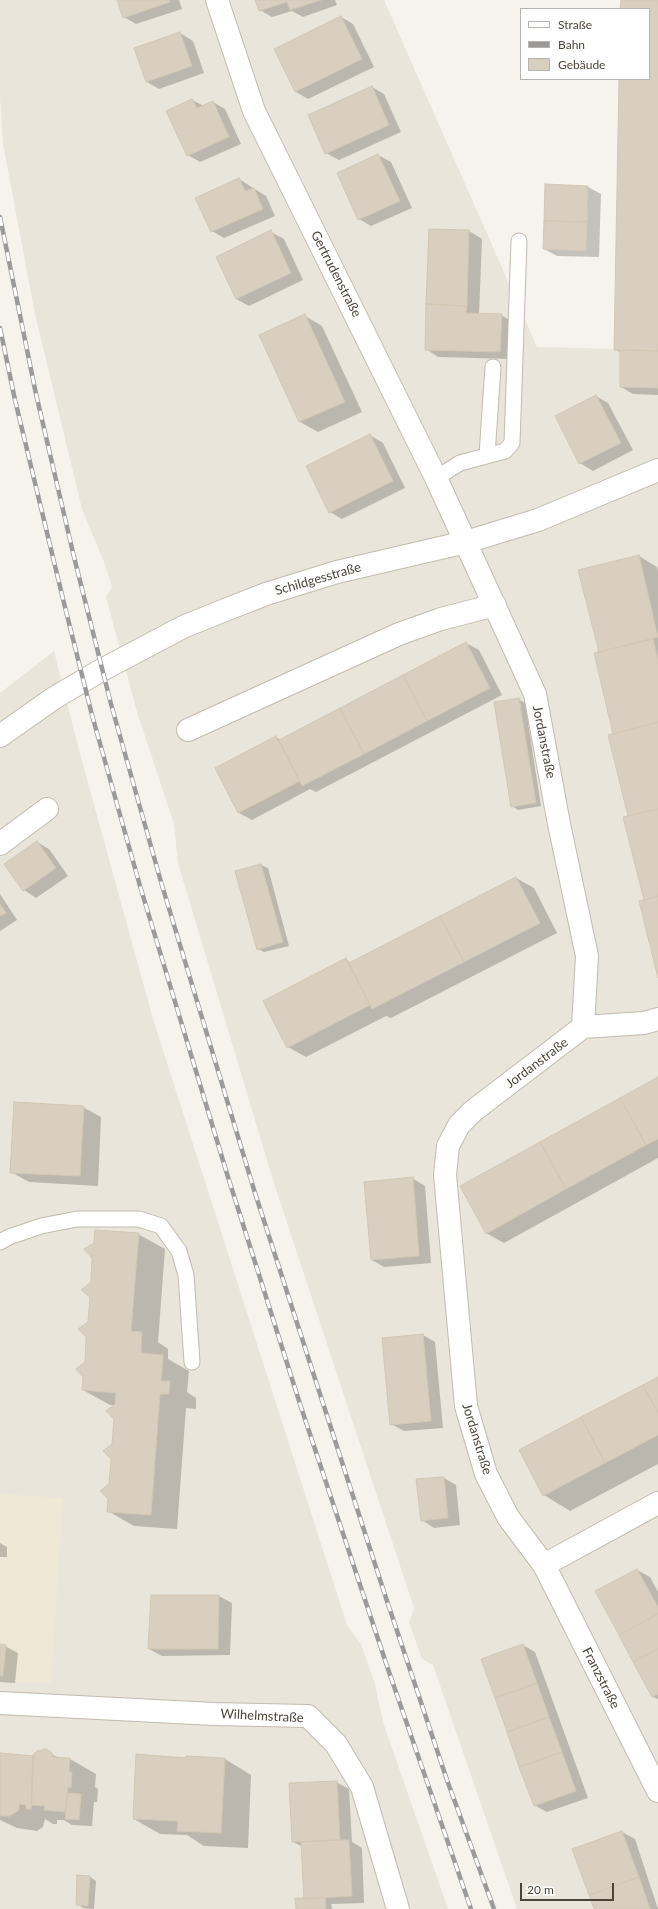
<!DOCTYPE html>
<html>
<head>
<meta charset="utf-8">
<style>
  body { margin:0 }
  #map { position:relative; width:658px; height:1909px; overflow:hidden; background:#f6f3ec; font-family:Lato,sans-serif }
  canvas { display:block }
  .legend { position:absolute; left:520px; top:8px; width:130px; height:72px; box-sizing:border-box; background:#fff; border:1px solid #b7b4b0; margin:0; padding:5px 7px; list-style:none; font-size:12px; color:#4b4439 }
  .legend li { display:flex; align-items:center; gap:8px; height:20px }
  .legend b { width:20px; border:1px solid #b7b4b0 }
  .scale { position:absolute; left:520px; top:1883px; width:94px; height:18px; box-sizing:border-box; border:2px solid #4b4439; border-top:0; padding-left:5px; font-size:12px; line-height:14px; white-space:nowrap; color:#4b4439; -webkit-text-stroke:3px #fff; paint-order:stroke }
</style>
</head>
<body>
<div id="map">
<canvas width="658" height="1909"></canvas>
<ul class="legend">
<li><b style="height:5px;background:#fff"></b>Straße</li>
<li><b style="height:5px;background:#9a9a9a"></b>Bahn</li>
<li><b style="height:11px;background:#d8cfc1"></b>Gebäude</li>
</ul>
<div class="scale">20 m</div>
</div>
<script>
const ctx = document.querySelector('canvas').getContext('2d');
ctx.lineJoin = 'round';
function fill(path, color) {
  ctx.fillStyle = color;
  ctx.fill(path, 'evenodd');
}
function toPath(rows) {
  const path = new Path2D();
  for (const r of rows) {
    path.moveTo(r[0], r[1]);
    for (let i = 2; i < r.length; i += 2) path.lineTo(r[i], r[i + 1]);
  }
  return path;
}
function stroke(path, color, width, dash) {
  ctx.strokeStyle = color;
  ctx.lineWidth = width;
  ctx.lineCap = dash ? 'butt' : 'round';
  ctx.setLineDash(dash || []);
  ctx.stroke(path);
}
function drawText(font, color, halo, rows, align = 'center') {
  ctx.font = font + ' Lato,sans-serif';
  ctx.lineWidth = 4;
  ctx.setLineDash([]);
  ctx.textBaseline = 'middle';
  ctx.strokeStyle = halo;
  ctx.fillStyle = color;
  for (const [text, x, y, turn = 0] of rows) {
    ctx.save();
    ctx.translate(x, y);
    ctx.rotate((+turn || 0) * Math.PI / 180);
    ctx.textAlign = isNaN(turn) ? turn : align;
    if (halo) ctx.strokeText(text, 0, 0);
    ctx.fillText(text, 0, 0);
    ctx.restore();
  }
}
fill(toPath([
  [0,0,384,0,537,347,658,350,658,1909,517,1909,433,1665,422,1659,409,1622,414,1608,272,1177,178,863,174,824,137,712,106,597,112,587,104,562,82,509,35,314,3,144,0,97],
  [54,651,79,750,153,1019,347,1625,361,1644,375,1684,383,1722,448,1909,0,1909,0,693]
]), '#eae5da');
fill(toPath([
  [0,1494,63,1498,51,1683,0,1681]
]), '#efe8d6');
fill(toPath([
  [118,0,179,0,182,9,136,24,124,17],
  [256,0,335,0,337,5,303,17,292,11,272,17,260,10],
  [622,0,658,0,658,395,633,394,621,387,621,353,615,349,620,79,649,79,649,9,621,9],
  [341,17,353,24,374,67,308,99,296,92,275,49],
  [180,33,193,41,204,73,159,89,147,82,136,49],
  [372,87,384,94,401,132,339,160,326,153],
  [192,100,204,106,213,102,225,109,241,144,200,162,188,155],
  [378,155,391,162,412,208,371,226,359,219],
  [239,179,266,196,275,216,224,238,212,231],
  [546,185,588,187,601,194,599,257,557,256,544,249],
  [430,230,469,231,482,239,479,315,501,315,514,323,512,359,438,357,426,349],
  [271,232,284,239,303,280,249,306,236,299],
  [305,316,322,326,362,412,318,432,300,422,261,336],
  [596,396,608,403,633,450,593,471,580,463],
  [370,435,383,443,405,488,342,519,330,512],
  [639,556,657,567,658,572,658,974,600,652],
  [466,643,479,650,502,695,316,792,310,789,252,820,239,813,216,769,276,737,281,740],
  [518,699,525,703,541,806,518,810,512,806],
  [37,842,49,849,68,876,36,898,24,890],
  [261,865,268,868,289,946,264,952,258,949,237,872],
  [516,878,534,888,557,933,391,1018,386,1016,306,1057,288,1047,346,960,352,963],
  [0,894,17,920,0,931],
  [658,1078,658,1158,504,1243,486,1233],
  [83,1107,101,1117,98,1186,29,1182,11,1172],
  [412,1178,425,1186,431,1263,384,1267,372,1260],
  [138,1234,165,1249,158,1342,168,1349,168,1359,189,1371,187,1392,196,1398,196,1409,186,1408,177,1529,134,1526,108,1511,115,1405,110,1405,83,1390,92,1283],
  [423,1335,435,1342,443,1428,404,1431,391,1424],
  [658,1378,658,1464,570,1511,544,1495],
  [444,1478,456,1485,460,1525,434,1528,422,1520],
  [0,1543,7,1547,7,1557,0,1557],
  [637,1570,650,1577,658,1592,658,1699,653,1697,597,1591],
  [152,1596,219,1596,232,1603,230,1655,162,1656,149,1649],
  [0,1645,5,1646,18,1653,15,1683,0,1682],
  [523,1645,535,1652,588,1798,547,1812,534,1805],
  [46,1751,59,1758,70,1759,96,1774,95,1787,98,1789,97,1802,94,1802,92,1826,72,1825,64,1820,57,1820,57,1824,53,1824,45,1819,43,1827,37,1831,17,1828,0,1820,0,1754,34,1756],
  [187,1759,225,1759,251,1775,248,1848,204,1846,187,1835,160,1834,134,1819],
  [336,1782,349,1789,352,1842,362,1848,364,1903,331,1904,332,1909,297,1909,305,1899,303,1847,293,1842],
  [622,1832,635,1839,658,1909,595,1909],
  [90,1877,96,1881,94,1909,83,1908,77,1904]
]), '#0003');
const building = toPath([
  [117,0,169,0,170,2,123,18,117,0],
  [255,0,321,0,290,10,287,2,259,11,255,0],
  [621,0,658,0,658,351,614,350,619,79,649,79,649,9,620,9,621,0],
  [341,16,362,59,295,92,274,49,341,16],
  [180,32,192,66,146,82,134,48,180,32],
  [372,86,389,125,325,154,308,115,372,86],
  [192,99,197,108,213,101,229,137,187,156,166,111,192,99],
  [378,154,400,201,358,220,337,173,378,154],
  [239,178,245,191,254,188,263,209,211,232,195,198,239,178],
  [545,184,588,186,587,222,544,221,545,184],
  [544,221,587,222,586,251,543,249,544,221],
  [429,229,469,230,467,306,426,304,429,229],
  [271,230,291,273,236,299,216,257,271,230],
  [426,304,467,306,466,313,502,314,500,352,425,350,426,304],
  [305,314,345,402,299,422,259,335,305,314],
  [620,350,658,351,658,388,620,387,620,350],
  [596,395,621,443,579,464,555,416,596,395],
  [370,434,393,481,329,513,306,466,370,434],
  [639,555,658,637,599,652,578,570,639,555],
  [653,639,658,659,658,722,613,734,594,653,653,639],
  [466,642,490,688,427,721,403,675,466,642],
  [403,675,427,721,364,754,340,708,403,675],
  [519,698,536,803,511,807,494,702,519,698],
  [340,708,364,754,302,786,279,740,340,708],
  [658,722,658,809,628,816,608,735,658,722],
  [276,736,300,781,238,813,215,768,276,736],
  [658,809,658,896,644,900,623,817,658,809],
  [37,841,56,868,23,891,4,864,37,841],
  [261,864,283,942,257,950,235,871,261,864],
  [516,877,540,923,464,962,440,916,516,877],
  [658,896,658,978,639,901,658,896],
  [0,904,6,913,0,916,0,904],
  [440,916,464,962,372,1009,349,963,440,916],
  [346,958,370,1005,287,1048,263,1001,346,958],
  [658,1077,658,1139,646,1145,620,1098,658,1077],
  [620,1098,646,1145,566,1189,540,1142,620,1098],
  [14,1102,84,1106,80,1176,10,1173,14,1102],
  [540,1142,566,1189,486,1234,460,1186,540,1142],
  [413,1177,419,1256,371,1260,364,1182,413,1177],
  [95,1230,139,1233,131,1331,142,1332,141,1353,163,1355,161,1381,170,1381,169,1394,160,1394,151,1515,107,1512,108,1499,100,1491,109,1484,111,1459,103,1451,112,1444,114,1419,106,1411,115,1404,116,1393,82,1390,83,1377,76,1369,85,1362,86,1337,78,1329,88,1322,90,1297,81,1290,91,1282,92,1258,84,1249,94,1243,95,1230],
  [423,1334,431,1421,390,1425,382,1338,423,1334],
  [658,1377,658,1413,643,1385,658,1377],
  [643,1385,658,1413,658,1435,605,1463,581,1417,643,1385],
  [581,1417,605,1463,543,1496,519,1450,581,1417],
  [444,1477,448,1518,421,1521,416,1479,444,1477],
  [637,1569,658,1607,658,1614,619,1635,595,1591,637,1569],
  [151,1595,219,1595,218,1649,148,1649,151,1595],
  [658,1614,658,1649,633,1662,619,1635,658,1614],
  [0,1644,6,1645,3,1676,0,1676,0,1644],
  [523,1644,537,1683,495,1698,481,1659,523,1644],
  [658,1649,658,1694,652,1697,633,1662,658,1649],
  [537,1683,549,1717,507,1732,495,1698,537,1683],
  [549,1717,562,1752,519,1767,507,1732,549,1717],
  [46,1749,52,1753,53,1757,70,1758,69,1772,72,1772,71,1788,68,1787,66,1812,44,1810,45,1806,31,1805,33,1755,37,1751,46,1749],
  [562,1752,576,1791,534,1806,519,1767,562,1752],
  [0,1753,34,1756,31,1809,26,1809,26,1805,19,1804,19,1810,10,1816,0,1816,0,1753],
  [136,1754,186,1758,186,1756,225,1758,221,1833,177,1831,178,1821,133,1819,136,1754],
  [337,1781,340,1840,292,1842,289,1783,337,1781],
  [67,1793,81,1794,79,1820,65,1819,67,1793],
  [622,1831,639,1877,589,1895,572,1849,622,1831],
  [340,1840,349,1840,352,1896,304,1899,301,1842,340,1840],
  [77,1875,90,1876,88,1906,76,1905,77,1875],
  [639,1877,650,1909,594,1909,589,1895,639,1877],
  [295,1898,325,1898,326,1909,296,1909,295,1898]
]);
fill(building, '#d8cfc1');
stroke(building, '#d3c7b4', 1);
const service = toPath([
  [487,455,493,367],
  [436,478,460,463,505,451,512,443,519,241],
  [0,1242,9,1237,41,1226,77,1219,139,1219,161,1226,179,1251,186,1275,192,1362]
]);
const minor = toPath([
  [217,0,254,111,436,478,535,694,559,824,587,956,583,1027,473,1111,459,1125,448,1146,445,1175,466,1406,486,1474,508,1517,544,1565,658,1791],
  [188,730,399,634,441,619,495,605],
  [0,736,54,698,98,672,183,627,225,610,266,594,337,572,466,542,538,520,658,470],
  [0,844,47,809],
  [583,1027,644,1023,658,1019],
  [544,1565,658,1503],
  [0,1703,214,1714,308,1716,336,1744,362,1787,398,1909]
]);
stroke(service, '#c2bbae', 17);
stroke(minor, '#c2bbae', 24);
stroke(service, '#fff', 15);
stroke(minor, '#fff', 22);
const rail = toPath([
  [0,217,36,394,74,557,111,704,161,882,255,1193,385,1595,447,1780,494,1909],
  [0,328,15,400,63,599,92,715,140,886,228,1177,300,1404,388,1669,471,1909]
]);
stroke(rail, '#9a9a9a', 4.5);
stroke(rail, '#fff', 3, [9]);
drawText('13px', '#4b4439', '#fff', [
  ["Gertrudenstraße",336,274,63],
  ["Schildgesstraße",318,579,-16],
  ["Jordanstraße",544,742,79],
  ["Jordanstraße",537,1063,-37],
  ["Jordanstraße",477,1439,73],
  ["Franzstraße",601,1678,63],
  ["Wilhelmstraße",262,1716,3]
]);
</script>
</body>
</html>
